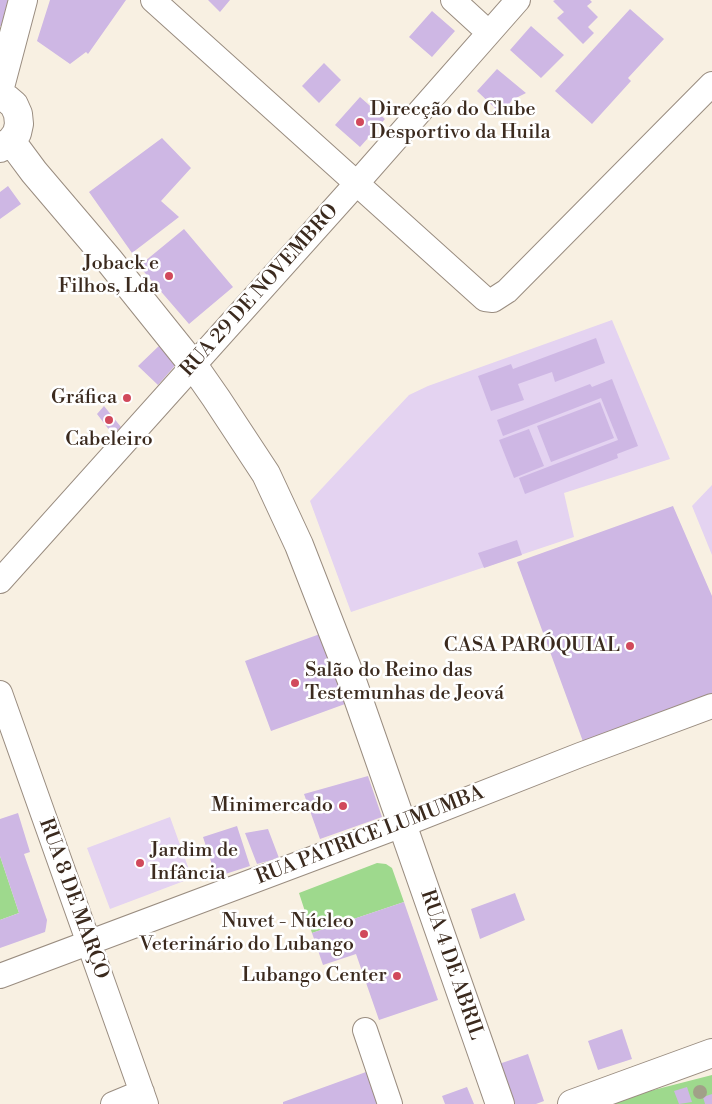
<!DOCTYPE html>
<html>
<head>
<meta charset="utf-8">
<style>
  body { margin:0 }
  canvas { display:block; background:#f8f0e2 }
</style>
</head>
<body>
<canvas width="712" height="1104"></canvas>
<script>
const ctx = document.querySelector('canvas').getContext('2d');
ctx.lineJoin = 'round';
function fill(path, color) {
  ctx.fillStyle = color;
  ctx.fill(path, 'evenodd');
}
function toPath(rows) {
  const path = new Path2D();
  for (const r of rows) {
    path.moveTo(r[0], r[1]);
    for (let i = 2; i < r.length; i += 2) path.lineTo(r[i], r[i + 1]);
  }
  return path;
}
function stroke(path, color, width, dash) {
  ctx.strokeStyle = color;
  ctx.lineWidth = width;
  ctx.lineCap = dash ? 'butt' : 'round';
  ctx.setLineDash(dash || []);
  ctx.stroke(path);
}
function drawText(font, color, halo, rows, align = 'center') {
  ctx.font = font + ' "Libre Bodoni",serif';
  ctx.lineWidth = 5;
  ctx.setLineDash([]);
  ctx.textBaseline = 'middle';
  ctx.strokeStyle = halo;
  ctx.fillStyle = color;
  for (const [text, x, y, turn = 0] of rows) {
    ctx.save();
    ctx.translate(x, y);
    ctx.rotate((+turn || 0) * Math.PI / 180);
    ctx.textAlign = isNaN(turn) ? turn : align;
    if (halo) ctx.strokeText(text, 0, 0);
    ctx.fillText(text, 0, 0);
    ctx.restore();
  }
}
fill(toPath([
  [612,320,670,459,564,493,574,537,351,612,310,501,409,395,428,386],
  [712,485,712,555,692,506],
  [170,817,192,878,110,909,87,848]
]), '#e4d3f1');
fill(toPath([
  [0,856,19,913,0,920],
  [377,863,386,864,392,868,404,902,312,933,299,893],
  [712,1075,712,1104,599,1104]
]), '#9ed98d');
fill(toPath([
  [0,0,8,0,1,26,0,26],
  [50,0,126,0,88,54,86,52,70,64,37,41],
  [208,0,230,0,220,12],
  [555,0,590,0,592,2,587,6,598,17,588,27,594,33,583,44,557,18,564,12,553,1],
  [630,9,664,39,628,78,631,81,592,124,555,91],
  [432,11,455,31,432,57,409,37],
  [531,26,564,55,541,78,510,50],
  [324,63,341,80,319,103,302,86],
  [497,69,526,93,512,100,504,112,497,110,477,91],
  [360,97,385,119,360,147,335,125],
  [162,138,191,168,161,201,179,217,132,253,89,192],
  [8,186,21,204,0,219,0,192],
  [184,229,233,287,189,324,139,266],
  [596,338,605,363,555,382,552,372,518,384,524,400,491,411,478,376,511,364,513,369],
  [162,343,179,361,158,385,138,366],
  [612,379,638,446,617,454,618,458,525,494,519,478,618,440,601,398,503,436,497,420,590,384,592,387],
  [600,402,614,438,551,462,537,426],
  [104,406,121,427,113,435,97,414],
  [529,429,544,466,514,478,499,440],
  [673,506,712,596,712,697,585,747,517,562],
  [517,540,522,555,484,568,478,553],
  [320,634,345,704,271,731,245,661],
  [368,776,382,817,320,839,304,794],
  [18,813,30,852,24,854,47,920,46,927,45,932,0,948,0,920,19,913,0,856,0,819],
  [237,826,250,866,216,877,203,837],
  [268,829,279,858,257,864,245,833],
  [515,893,525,920,480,939,471,909],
  [404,902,438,1000,379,1020,356,954,323,965,312,933],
  [622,1029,632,1059,598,1070,588,1041],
  [528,1054,544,1101,536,1104,513,1104,499,1064],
  [366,1072,378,1104,283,1104,283,1102],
  [467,1087,474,1104,445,1104,442,1096],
  [687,1087,692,1102,679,1104,674,1091],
  [712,1094,712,1104,705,1104,703,1097]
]), '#ceb7e4');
const minor = toPath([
  [153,0,485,299,493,300,507,291,712,84],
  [453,0,488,32],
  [0,581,357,183,518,0],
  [0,693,146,1104],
  [0,976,402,825,580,755,712,706],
  [365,1030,390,1104],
  [113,1104,142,1092]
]);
const major = toPath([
  [0,87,23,0],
  [0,95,7,99,14,105,18,114,19,124,17,133,11,141,0,148],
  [11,141,34,172,108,259,193,365,216,398,266,474,299,545,352,681,500,1104],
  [572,1104,712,1053]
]);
stroke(minor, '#9a8d80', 26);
stroke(major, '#9a8d80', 30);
stroke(minor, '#fff', 24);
stroke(major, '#fff', 28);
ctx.fillStyle = '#a1a088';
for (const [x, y] of [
  [700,1092]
]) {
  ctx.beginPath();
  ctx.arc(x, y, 7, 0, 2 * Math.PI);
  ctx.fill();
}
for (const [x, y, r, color] of [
  [360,122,5,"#d1495b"],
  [169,276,5,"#d1495b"],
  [127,398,5,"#d1495b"],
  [109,420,5,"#d1495b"],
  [630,646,5,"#d1495b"],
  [295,683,5,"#d1495b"],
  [343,806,5,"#d1495b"],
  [140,863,5,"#d1495b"],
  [364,934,5,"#d1495b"],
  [397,976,5,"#d1495b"]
]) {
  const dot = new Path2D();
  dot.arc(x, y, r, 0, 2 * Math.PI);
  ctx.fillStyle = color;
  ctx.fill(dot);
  stroke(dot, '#fff', 2);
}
drawText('20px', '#3b2a1e', '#fff', [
  ["Direcção do Clube",370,110,"left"],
  ["Desportivo da Huila",370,133,"left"],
  ["Joback e",159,264],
  ["Filhos, Lda",159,287],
  ["Gráfica",117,398],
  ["Cabeleiro",109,440,"center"],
  ["CASA PARÓQUIAL",620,646],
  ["Salão do Reino das",305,671,"left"],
  ["Testemunhas de Jeová",305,694,"left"],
  ["Minimercado",333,806],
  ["Jardim de",150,851,"left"],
  ["Infância",150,874,"left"],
  ["Nuvet - Núcleo",354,922],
  ["Veterinário do Lubango",354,945],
  ["Lubango Center",387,976]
], 'right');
drawText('20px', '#3b2a1e', '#fff', [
  ["RUA 29 DE NOVEMBRO",260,291,-48],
  ["RUA PATRICE LUMUMBA",370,836,-21],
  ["RUA 8 DE MARÇO",73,899,70],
  ["RUA 4 DE ABRIL",451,965,71]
]);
</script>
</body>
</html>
